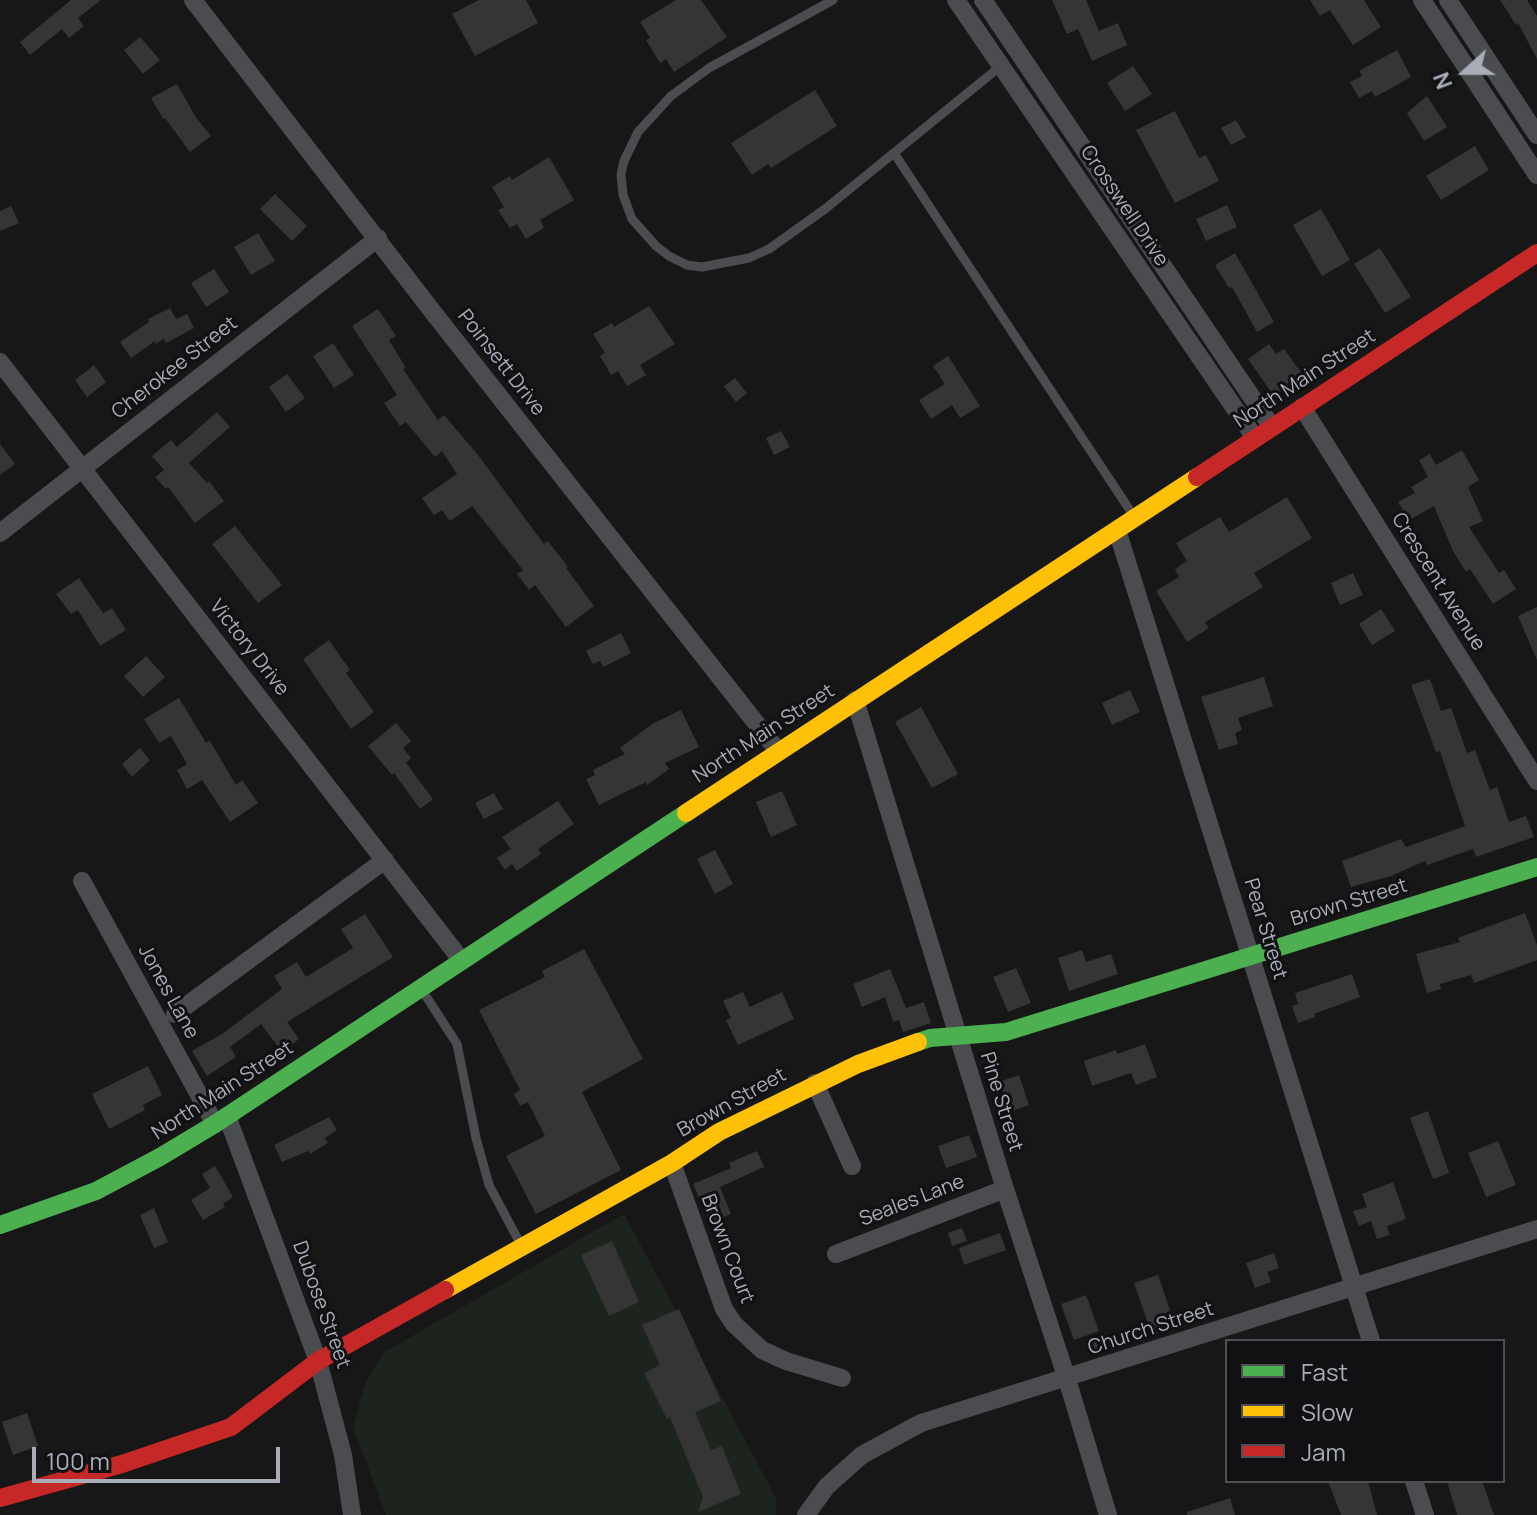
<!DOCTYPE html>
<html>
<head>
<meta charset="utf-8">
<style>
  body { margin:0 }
  #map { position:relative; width:1537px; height:1515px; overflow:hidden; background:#171717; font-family:Manrope,sans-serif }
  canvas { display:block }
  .legend { position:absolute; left:1225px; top:1339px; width:280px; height:144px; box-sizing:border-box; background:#111113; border:2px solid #4d4f55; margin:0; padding:10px 14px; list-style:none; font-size:24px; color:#a8adb8 }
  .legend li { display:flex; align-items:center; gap:16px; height:40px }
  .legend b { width:40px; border:2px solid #4d4f55 }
  .north { position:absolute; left:1425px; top:32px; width:80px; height:80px; -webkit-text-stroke:6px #111113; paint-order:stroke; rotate:249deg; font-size:22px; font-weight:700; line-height:32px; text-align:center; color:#a8adb8 }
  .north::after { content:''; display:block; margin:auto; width:28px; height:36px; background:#a8adb8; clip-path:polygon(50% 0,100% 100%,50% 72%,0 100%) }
  .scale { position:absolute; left:32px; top:1447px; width:248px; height:36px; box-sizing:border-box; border:4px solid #a8adb8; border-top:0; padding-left:10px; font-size:24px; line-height:28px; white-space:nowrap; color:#a8adb8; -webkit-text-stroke:6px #111113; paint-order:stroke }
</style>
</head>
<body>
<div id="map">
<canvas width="1537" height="1515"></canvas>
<ul class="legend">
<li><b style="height:10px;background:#4caf50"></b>Fast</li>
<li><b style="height:10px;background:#ffc107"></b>Slow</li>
<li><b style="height:10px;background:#c62828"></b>Jam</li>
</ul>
<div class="north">N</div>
<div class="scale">100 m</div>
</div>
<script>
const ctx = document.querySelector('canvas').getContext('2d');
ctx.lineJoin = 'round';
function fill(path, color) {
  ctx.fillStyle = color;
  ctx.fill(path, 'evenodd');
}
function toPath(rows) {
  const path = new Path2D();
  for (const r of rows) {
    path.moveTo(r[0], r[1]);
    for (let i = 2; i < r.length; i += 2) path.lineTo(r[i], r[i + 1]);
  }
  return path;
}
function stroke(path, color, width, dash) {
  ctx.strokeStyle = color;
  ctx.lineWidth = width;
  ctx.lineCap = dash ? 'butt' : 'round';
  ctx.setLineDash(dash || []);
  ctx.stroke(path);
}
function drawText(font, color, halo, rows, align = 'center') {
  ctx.font = font + ' Manrope,sans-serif';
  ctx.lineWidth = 6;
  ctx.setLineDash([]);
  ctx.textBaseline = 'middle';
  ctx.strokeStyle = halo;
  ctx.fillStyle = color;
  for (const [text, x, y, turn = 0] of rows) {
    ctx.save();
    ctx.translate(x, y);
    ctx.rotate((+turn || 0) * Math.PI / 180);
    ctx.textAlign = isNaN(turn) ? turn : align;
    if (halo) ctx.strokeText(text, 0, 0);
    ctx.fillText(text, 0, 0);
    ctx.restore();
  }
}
fill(toPath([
  [624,1214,776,1498,776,1515,386,1515,353,1427,366,1382,383,1353]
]), '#1d241e');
fill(toPath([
  [71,0,101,0,78,18,84,26,69,38,62,29,30,55,20,42],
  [479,0,526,0,538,23,475,56,452,14],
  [676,0,701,0,727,37,674,72,666,59,660,63,646,40,650,38,640,22],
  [1052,0,1086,0,1099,31,1118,23,1127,45,1092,61,1078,29,1067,34],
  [1310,0,1364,0,1381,27,1353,45,1330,10,1320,16],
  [1500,0,1527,0,1537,16,1537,59,1518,23,1516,25],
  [140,37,160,60,143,74,124,50],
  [1397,50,1411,77,1375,97,1372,91,1359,98,1350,82,1362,76,1359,71],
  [1133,66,1152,94,1125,111,1107,83],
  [177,84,197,119,211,136,190,152,165,118,163,119,151,98],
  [815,90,837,126,771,168,768,164,752,175,731,143],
  [1427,96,1447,127,1424,141,1407,113],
  [1175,111,1199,158,1206,155,1219,181,1175,203,1136,130],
  [1236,120,1246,137,1231,145,1221,128],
  [1475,146,1489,170,1441,200,1426,176],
  [549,157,574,200,540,220,544,228,526,239,517,224,510,228,498,210,504,207,492,187,510,176,512,180],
  [275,194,307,226,292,241,260,209],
  [1227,205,1237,227,1206,241,1196,219],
  [11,206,19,223,0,231,0,211],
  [1321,209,1350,260,1322,276,1293,225],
  [258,233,275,261,251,275,234,247],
  [1380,248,1411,297,1385,313,1354,264],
  [1235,253,1274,322,1257,332,1232,287,1229,288,1215,265],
  [214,269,229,292,206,307,191,283],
  [649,306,675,344,640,365,646,375,627,386,618,371,611,375,600,356,605,353,593,334,612,323,614,327],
  [170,308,176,319,187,314,194,328,166,343,164,339,155,344,155,341,131,358,120,342,149,322,148,319],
  [378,309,396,336,389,340,406,368,403,369,438,420,444,415,478,455,544,544,548,541,568,567,566,568,594,606,566,627,535,585,529,590,517,574,523,570,472,506,450,521,442,510,434,515,422,498,457,474,442,451,435,457,406,422,400,426,384,403,397,395,352,326],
  [333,343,354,375,334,388,313,356],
  [1269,344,1276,354,1284,349,1303,375,1274,396,1248,359],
  [948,356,980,406,960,418,952,405,931,419,919,400,945,384,933,366],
  [94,365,106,382,87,397,75,380],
  [287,374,305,398,286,412,269,387],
  [735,378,747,393,736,402,724,386],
  [217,412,230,427,189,463,207,483,209,481,224,501,195,523,168,487,166,489,155,477,164,470,152,456,171,440,177,447],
  [781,431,790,447,774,455,766,438],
  [0,444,15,464,0,475],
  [1462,450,1479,480,1468,487,1483,521,1469,527,1499,573,1504,570,1516,589,1493,604,1470,569,1466,572,1453,551,1434,506,1409,520,1398,502,1415,493,1411,487,1428,477,1419,460,1430,454,1436,465],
  [1287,497,1312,538,1254,573,1263,587,1205,622,1209,628,1187,642,1156,591,1179,577,1175,569,1187,561,1176,543,1220,517,1229,532],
  [235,526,282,585,258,603,212,544],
  [1353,573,1363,595,1340,605,1331,583],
  [79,578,103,613,112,608,126,630,100,646,78,610,71,614,56,594],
  [1537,607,1537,660,1518,616],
  [1381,609,1395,631,1372,645,1359,624],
  [621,633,631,653,603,667,600,661,593,664,586,651],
  [329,640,350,670,346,673,374,712,351,729,303,659],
  [146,656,165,677,143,697,124,676],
  [1264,677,1273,706,1238,718,1242,730,1235,733,1238,744,1219,750,1201,697],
  [1430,679,1441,711,1451,708,1467,753,1475,750,1490,790,1497,787,1509,822,1526,816,1534,837,1476,857,1473,849,1427,865,1425,861,1391,876,1351,887,1342,861,1401,839,1406,847,1465,826,1440,751,1436,752,1411,685],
  [1130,690,1140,712,1112,725,1102,703],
  [179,698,206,743,210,741,236,785,242,780,258,803,230,822,202,780,187,789,177,770,187,764,171,736,159,743,144,719],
  [921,707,958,774,932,788,895,722],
  [681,710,699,747,665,763,669,769,647,785,646,782,599,805,586,779,595,775,593,770,625,754,620,748,652,724],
  [396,723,411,741,403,748,411,758,406,763,433,799,420,809,394,773,392,775,368,746],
  [140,748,150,760,132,777,122,764],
  [782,791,797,825,771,837,756,802],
  [494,793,503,809,484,819,475,803],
  [558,801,574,824,538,849,541,854,517,871,512,864,505,870,497,858,511,849,502,837],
  [715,850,733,884,715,894,697,859],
  [1525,913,1537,945,1537,960,1474,983,1471,975,1440,984,1441,989,1427,993,1416,954,1460,942,1458,938],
  [365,914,393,957,287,1022,299,1039,282,1052,261,1024,230,1047,236,1057,207,1076,192,1051,222,1034,282,989,274,976,297,962,306,977,353,948,341,929],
  [584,949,643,1059,582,1092,621,1170,536,1214,506,1156,545,1136,528,1102,520,1106,514,1094,520,1090,479,1010,545,977,542,971],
  [1082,950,1086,962,1111,954,1118,974,1069,991,1058,958],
  [1016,968,1031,1003,1008,1012,993,977],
  [890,969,906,1008,924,1002,931,1023,903,1032,899,1020,893,1022,885,997,862,1007,853,984],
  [1352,974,1360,997,1314,1014,1315,1017,1298,1023,1292,1006,1298,1004,1295,993],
  [743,992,750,1007,782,992,794,1019,738,1045,726,1020,731,1018,723,1001],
  [1145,1044,1157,1077,1136,1085,1131,1073,1092,1086,1084,1061,1116,1050,1117,1054],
  [148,1066,162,1095,143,1105,145,1110,109,1129,92,1094],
  [1019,1075,1029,1105,1010,1112,999,1082],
  [1428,1111,1449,1173,1433,1179,1410,1118],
  [329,1117,337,1130,325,1138,328,1143,310,1154,308,1151,282,1162,274,1145],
  [969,1135,977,1157,946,1168,938,1146],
  [1498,1141,1516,1185,1486,1197,1468,1153],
  [757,1151,764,1167,720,1187,731,1214,710,1223,693,1184,731,1168,729,1163],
  [215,1166,233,1197,223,1204,225,1207,203,1220,191,1200,210,1188,202,1174],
  [1393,1182,1406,1219,1387,1226,1390,1235,1377,1239,1371,1221,1359,1226,1353,1211,1367,1207,1362,1194],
  [154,1208,168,1242,154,1248,140,1215],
  [962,1228,967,1241,952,1246,948,1233],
  [1000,1233,1006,1250,964,1265,959,1248],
  [612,1241,639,1302,609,1316,581,1255],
  [1274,1253,1279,1268,1267,1272,1271,1282,1255,1288,1246,1263],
  [1158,1275,1171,1313,1159,1317,1164,1331,1152,1335,1134,1283],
  [1086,1295,1099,1331,1074,1340,1061,1304],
  [679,1309,721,1401,695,1412,711,1450,722,1446,741,1494,698,1512,703,1497,670,1417,667,1419,644,1373,660,1365,642,1325],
  [1106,1333,1111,1346,1096,1352,1091,1339],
  [27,1413,38,1446,13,1455,2,1422],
  [1328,1481,1368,1481,1377,1515,1341,1515],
  [1447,1481,1482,1481,1494,1515,1457,1515],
  [1230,1498,1235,1515,1187,1515,1187,1512]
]), '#353536');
stroke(toPath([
  [833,0,709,68,671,96,638,132,624,161,621,174,623,195,632,219,656,246,669,256,687,265,702,267,749,258,769,249,825,209,1002,65],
  [894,153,1135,518],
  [422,990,457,1044,476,1138,489,1185,521,1245]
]), '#4b4c50', 9);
stroke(toPath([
  [193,0,429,307,778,751],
  [956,0,1255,438],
  [983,0,1272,427],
  [1422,0,1537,175],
  [1448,0,1537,135],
  [0,362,462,961],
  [1302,407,1537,781],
  [1117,530,1371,1341],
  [0,533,378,238],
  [855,700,1005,1189,1067,1379,1108,1515],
  [82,881,215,1124],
  [175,1014,385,860],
  [815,1083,852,1166],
  [227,1116,318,1361,343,1455,352,1515],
  [672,1163,724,1309,734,1324,762,1350,786,1361,842,1378],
  [836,1254,1005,1189],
  [1414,1481,1425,1515],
  [806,1515,827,1486,862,1455,921,1423,1537,1229]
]), '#4b4c50', 18);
stroke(toPath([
  [918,1042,930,1038,1006,1032,1537,867],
  [0,1225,96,1191,160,1157,215,1124,686,813]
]), '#4caf50', 18);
stroke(toPath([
  [686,813,1197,477],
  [445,1290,672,1163,719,1132,858,1064,918,1042]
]), '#ffc107', 18);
stroke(toPath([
  [1197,477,1537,253],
  [0,1498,122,1464,231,1427,318,1361,445,1290]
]), '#c62828', 18);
drawText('20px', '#a8adb8', '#111113', [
  ["Crosswell Drive",1124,206,56],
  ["Poinsett Drive",501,363,52],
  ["Cherokee Street",175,368,-38],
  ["North Main Street",1305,379,-33],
  ["Crescent Avenue",1438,582,58],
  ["Victory Drive",249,648,52],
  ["North Main Street",764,734,-33],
  ["Brown Street",1349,903,-17],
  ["Pear Street",1265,929,73],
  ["Jones Lane",168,992,61],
  ["North Main Street",223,1091,-33],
  ["Pine Street",1001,1102,73],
  ["Brown Street",732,1103,-29],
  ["Seales Lane",912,1201,-21],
  ["Brown Court",727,1249,69],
  ["Dubose Street",321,1305,70],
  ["Church Street",1151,1329,-18]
]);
</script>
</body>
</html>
